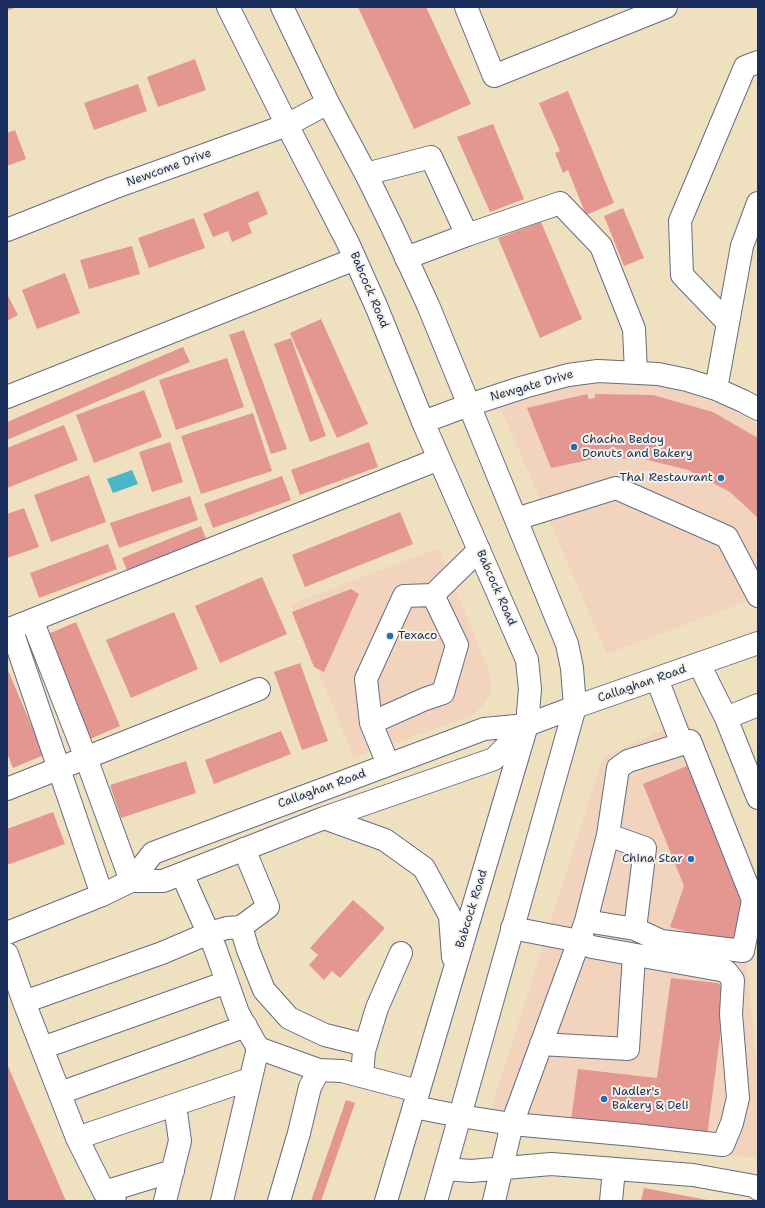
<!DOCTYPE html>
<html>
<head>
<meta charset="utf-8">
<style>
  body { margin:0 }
  #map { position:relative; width:765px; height:1208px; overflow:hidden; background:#efe0c0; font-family:"Shantell Sans",sans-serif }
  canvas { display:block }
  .frame { position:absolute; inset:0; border:8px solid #1b2f5e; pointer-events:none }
</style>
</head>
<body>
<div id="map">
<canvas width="765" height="1208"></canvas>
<div class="frame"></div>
</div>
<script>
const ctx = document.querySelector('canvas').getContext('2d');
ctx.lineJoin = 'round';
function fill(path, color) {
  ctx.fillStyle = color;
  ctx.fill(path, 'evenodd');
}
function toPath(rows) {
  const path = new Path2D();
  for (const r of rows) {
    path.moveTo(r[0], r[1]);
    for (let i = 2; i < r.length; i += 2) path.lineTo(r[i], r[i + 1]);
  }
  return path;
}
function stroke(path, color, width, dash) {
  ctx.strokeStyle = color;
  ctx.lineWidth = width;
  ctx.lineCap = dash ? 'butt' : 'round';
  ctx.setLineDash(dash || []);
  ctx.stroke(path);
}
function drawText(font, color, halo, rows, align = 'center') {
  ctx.font = font + ' "Shantell Sans",sans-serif';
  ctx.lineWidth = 4;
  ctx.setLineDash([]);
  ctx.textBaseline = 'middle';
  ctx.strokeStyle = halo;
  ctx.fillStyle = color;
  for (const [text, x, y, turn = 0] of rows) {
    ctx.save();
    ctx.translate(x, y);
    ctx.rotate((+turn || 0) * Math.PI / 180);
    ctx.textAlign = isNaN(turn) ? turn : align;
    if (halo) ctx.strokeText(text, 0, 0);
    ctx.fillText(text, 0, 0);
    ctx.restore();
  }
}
fill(toPath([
  [630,379,681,391,741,412,758,425,758,597,607,654,500,407,547,386],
  [439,548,488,669,491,681,491,692,485,703,474,715,354,758,291,604],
  [687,719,751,878,747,968,758,1080,758,1158,484,1131,603,757]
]), '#f2d4be');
fill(toPath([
  [132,470,138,484,113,493,107,479]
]), '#4ab7c6');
fill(toPath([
  [7,7,17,7,7,11],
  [358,7,426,7,471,104,414,129],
  [195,59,206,90,158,107,147,77],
  [138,84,147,111,94,130,84,103],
  [568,91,614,203,586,215,568,170,563,173,555,153,560,151,539,103],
  [493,124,524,199,490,212,457,137],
  [15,130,26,159,7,166,7,133],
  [258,191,268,214,248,223,252,233,232,242,228,231,213,237,203,214],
  [623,208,644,258,624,266,604,216],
  [194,218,205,248,149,268,138,238],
  [541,222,582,319,540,338,498,238],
  [132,246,140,274,89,289,80,260],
  [65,273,80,313,37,329,22,290],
  [7,294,18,315,7,321],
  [321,319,368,424,337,438,290,333],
  [244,330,287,449,271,454,229,335],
  [291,338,326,436,310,442,274,344],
  [183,347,190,362,7,440,7,422],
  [227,358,244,407,176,430,159,380],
  [144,390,162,437,94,463,76,415],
  [587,394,589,399,595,398,595,394,653,395,713,412,758,438,758,518,730,492,688,470,644,459,598,458,551,468,527,408],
  [253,413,272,471,201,494,181,436],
  [64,425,78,460,7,488,7,448],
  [170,442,183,482,152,492,139,452],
  [369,442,378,467,300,495,291,470],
  [89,475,106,522,51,542,34,495],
  [282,476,291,500,213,528,204,504],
  [190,496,198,520,119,548,110,523],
  [24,508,39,547,7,558,7,514],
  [400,512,413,544,305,587,292,555],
  [201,526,207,541,128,573,122,558],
  [108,544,117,569,39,598,30,573],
  [262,577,287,634,220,663,195,606],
  [351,589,359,594,324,672,314,667,292,612],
  [174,612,198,669,131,698,106,640],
  [76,622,120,726,90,739,46,635],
  [300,663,328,741,302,750,274,672],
  [7,668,44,755,13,768,7,753],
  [281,731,291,754,214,784,205,760],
  [186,761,196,793,121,818,110,785],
  [687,766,689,772,696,769,745,908,733,944,670,927,684,886,643,784],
  [53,812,65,844,7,865,7,829],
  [353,900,385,928,340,978,332,971,324,980,309,965,318,955,310,948],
  [671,978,718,983,726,991,707,1136,571,1120,578,1069,657,1078],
  [7,1064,66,1201,7,1201],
  [346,1100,355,1103,321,1201,311,1201],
  [644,1188,707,1200,707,1201,641,1201]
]), '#e49691');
const minor = toPath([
  [466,7,494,76,666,7],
  [366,174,431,157,467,235,406,258],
  [7,230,113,188,287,125,328,103],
  [467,235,560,203,601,246,634,329,636,372],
  [728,323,682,275,680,221,745,67,758,62],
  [716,389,742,246,758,203],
  [7,397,355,259],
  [423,422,469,405,524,387,568,375,598,371,658,374,687,380,716,389,743,401,758,409],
  [516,519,616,488,727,537,758,596],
  [32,620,86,758,131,881],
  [11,628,102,895],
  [7,630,439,459],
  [699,664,726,718,758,705],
  [726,718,758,798],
  [371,723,425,699,443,693,457,645,433,595],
  [388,764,371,723,366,679,404,596,433,595,479,550],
  [7,789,259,689],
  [182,874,215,948,238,1013,258,1048,319,1070,342,1071,418,1091],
  [586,921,635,929,645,848,608,835],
  [241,927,248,950,264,990,289,1018,325,1035,365,1045],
  [512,928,579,941,586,921,608,835,618,768,628,761,682,744,657,679],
  [635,929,661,941,743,951,753,900,690,741,682,744],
  [7,954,24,1002,77,1138,104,1192,115,1201],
  [24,1002,162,953,209,933,227,928,241,927,268,907,244,849],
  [541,1044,628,1049,634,955],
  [42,1048,227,982],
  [362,1076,364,1051,377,1008,401,953],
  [60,1093,246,1026],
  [414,1107,460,1116,512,1124,579,941,592,947,726,971,733,980,731,1014,738,1098,732,1123,723,1145,634,1135,512,1124,494,1201],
  [77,1138,250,1079],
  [445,1169,471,1171,551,1164,693,1175,754,1186,758,1189],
  [104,1192,173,1171],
  [165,1201,180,1141,175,1105],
  [222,1201,258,1048],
  [279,1201,299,1133,310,1087,319,1070],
  [611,1201,614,1169]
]);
const major = toPath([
  [228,7,287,125,348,243,377,308,423,422,527,660,530,689,527,725,386,1201],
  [282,7,328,103,366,174,391,225,428,305,567,644,572,668,575,707,436,1201],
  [324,818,385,840,424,868,450,916,453,957],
  [131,881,153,853,484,729,527,725,575,707,758,643],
  [7,933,102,895,131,881,163,881,324,818,494,759,525,727]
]);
stroke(minor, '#656d80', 24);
stroke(major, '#656d80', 24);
stroke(minor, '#fff', 22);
stroke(major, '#fff', 22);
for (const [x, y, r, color] of [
  [574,447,4,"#1f6fb2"],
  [721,478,4,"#1f6fb2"],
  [390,636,4,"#1f6fb2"],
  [691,859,4,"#1f6fb2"],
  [604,1099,4,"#1f6fb2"]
]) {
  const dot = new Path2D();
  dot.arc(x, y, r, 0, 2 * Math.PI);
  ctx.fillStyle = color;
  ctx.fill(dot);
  stroke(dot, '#f7f3e8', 1.5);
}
drawText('12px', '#1b2f5e', '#f7f3e8', [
  ["Newcome Drive",169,168,-20],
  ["Babcock Road",369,290,67],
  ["Newgate Drive",532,386,-16],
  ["Babcock Road",496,588,66],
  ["Callaghan Road",642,684,-19],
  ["Callaghan Road",322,789,-20],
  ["Babcock Road",472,909,-73]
]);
drawText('12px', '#1b2f5e', '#f7f3e8', [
  ["Chacha Bedoy",582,440],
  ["Donuts and Bakery",582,454],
  ["Thai Restaurant",713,478,"right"],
  ["Texaco",398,636],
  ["China Star",683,859,"right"],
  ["Nadler's",612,1092],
  ["Bakery & Deli",612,1106]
], 'left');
</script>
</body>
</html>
